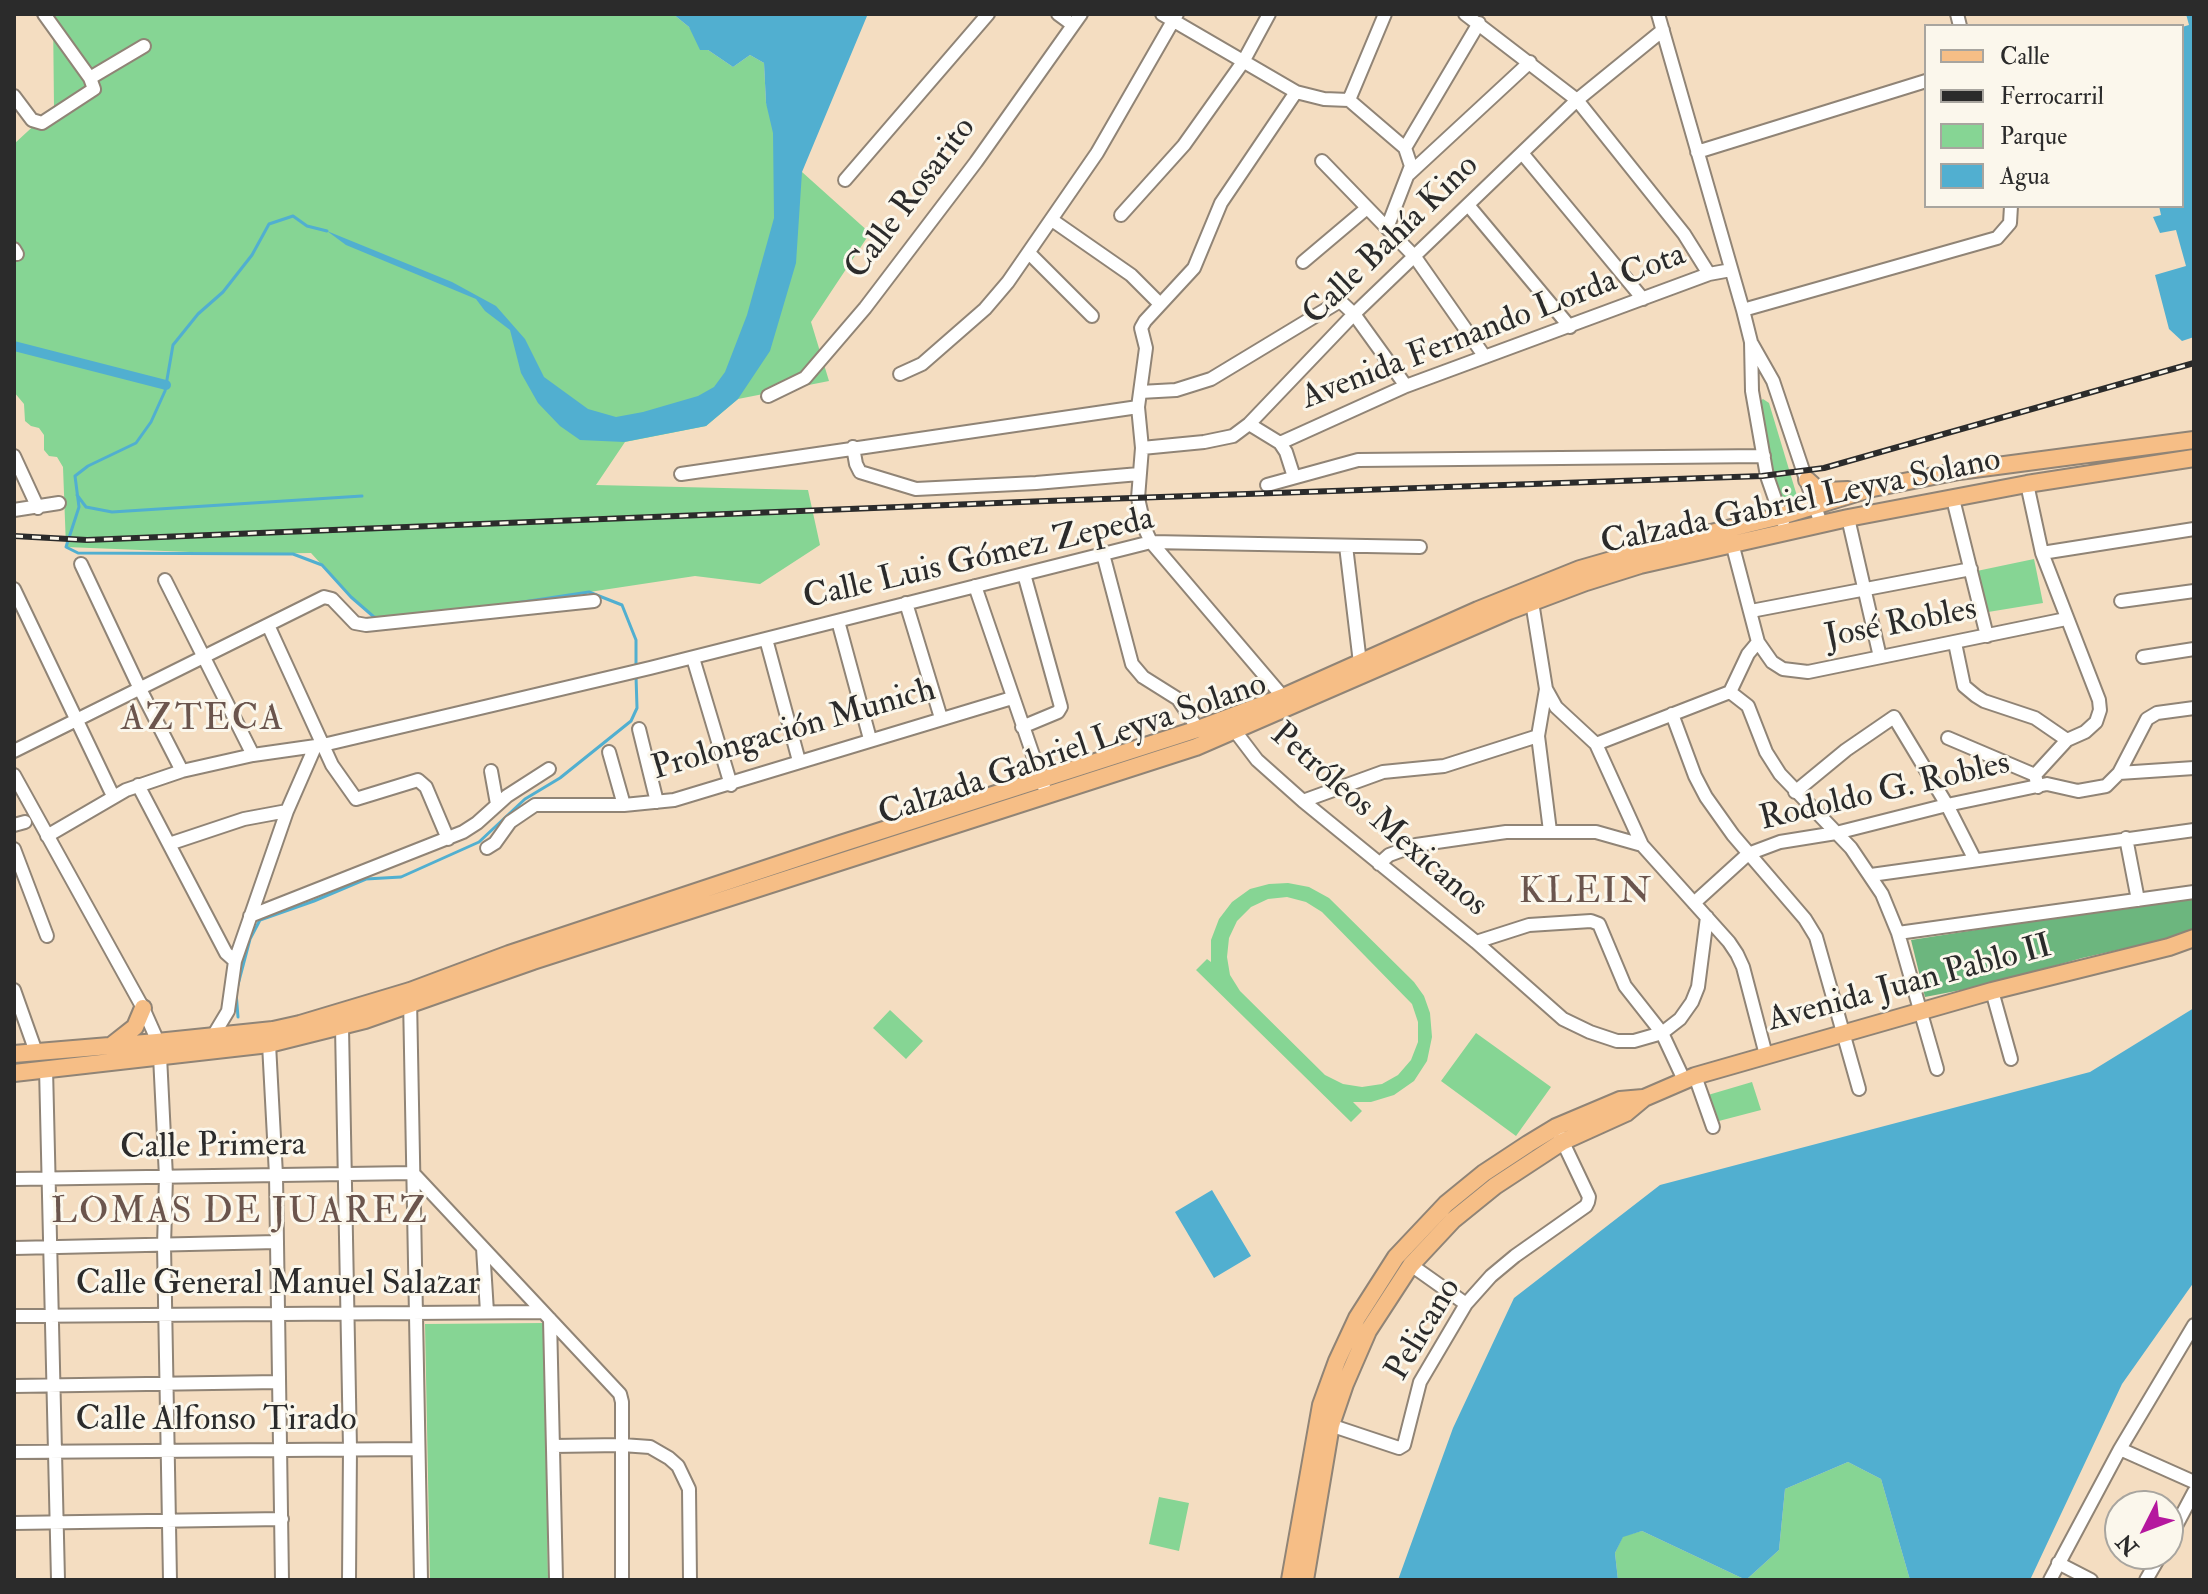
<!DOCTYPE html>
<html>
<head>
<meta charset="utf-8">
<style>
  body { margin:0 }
  #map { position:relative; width:2208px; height:1594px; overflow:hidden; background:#f4ddc1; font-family:"IM FELL Double Pica",serif }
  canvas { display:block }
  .frame { position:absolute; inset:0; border:16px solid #2b2b2b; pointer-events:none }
  .legend { position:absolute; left:1924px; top:24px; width:260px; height:184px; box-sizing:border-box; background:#fbf7ec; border:2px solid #a8a59f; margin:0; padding:10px 14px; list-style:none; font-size:24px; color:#2b2b2b }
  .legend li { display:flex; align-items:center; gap:16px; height:40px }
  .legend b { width:40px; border:2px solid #a8a59f }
  .north { position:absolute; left:2104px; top:1490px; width:80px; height:80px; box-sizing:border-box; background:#fbf7ec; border:2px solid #a8a59f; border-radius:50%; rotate:228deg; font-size:22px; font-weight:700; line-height:32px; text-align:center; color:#2b2b2b }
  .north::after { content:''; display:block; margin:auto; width:28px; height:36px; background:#b5179e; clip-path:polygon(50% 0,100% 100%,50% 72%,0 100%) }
</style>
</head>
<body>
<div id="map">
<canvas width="2208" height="1594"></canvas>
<div class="frame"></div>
<ul class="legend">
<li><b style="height:10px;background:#f6be86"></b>Calle</li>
<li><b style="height:10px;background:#2b2b2b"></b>Ferrocarril</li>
<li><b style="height:22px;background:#86d594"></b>Parque</li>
<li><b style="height:22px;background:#51afd0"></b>Agua</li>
</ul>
<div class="north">N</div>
</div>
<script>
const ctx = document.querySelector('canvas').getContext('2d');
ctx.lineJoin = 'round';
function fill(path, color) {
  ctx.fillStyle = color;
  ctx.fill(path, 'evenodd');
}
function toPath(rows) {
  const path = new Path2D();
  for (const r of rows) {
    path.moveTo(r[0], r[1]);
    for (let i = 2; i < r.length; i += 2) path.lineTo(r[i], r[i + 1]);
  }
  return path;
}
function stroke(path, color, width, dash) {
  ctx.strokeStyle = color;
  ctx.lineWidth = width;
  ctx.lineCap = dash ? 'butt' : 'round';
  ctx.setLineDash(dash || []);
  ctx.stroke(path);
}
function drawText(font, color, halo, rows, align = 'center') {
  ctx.font = font + ' "IM FELL Double Pica",serif';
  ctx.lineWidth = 6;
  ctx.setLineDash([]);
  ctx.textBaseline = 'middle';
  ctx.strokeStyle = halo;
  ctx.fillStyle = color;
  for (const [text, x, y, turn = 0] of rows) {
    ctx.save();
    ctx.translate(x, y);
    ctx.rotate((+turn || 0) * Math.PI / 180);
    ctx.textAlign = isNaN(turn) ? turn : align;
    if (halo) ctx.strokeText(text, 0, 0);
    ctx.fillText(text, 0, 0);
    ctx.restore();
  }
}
fill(toPath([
  [53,14,673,14,689,27,708,50,733,67,750,55,764,63,766,103,802,172,870,233,811,322,829,381,738,399,706,426,625,442,596,485,808,490,820,545,760,584,695,576,411,619,374,617,351,597,311,553,239,554,66,547,63,467,57,457,49,456,44,450,44,435,39,428,31,426,25,421,24,404,14,392,14,144,54,107],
  [1763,399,1769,403,1797,496,1789,502,1782,500,1777,492,1759,410,1758,402],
  [2034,559,2043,603,1982,613,1972,572],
  [1288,883,1309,887,1329,898,1414,982,1424,996,1430,1013,1432,1037,1427,1061,1414,1081,1394,1095,1371,1102,1353,1102,1362,1111,1351,1122,1196,970,1207,959,1211,962,1211,940,1219,919,1232,902,1250,889,1269,884],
  [1287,897,1306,902,1322,912,1412,1004,1418,1022,1418,1042,1411,1060,1398,1075,1382,1084,1362,1087,1343,1084,1325,1075,1240,991,1230,975,1227,957,1229,938,1237,921,1251,907,1268,899],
  [890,1010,923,1041,906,1059,873,1028],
  [1476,1033,1551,1087,1516,1136,1441,1081],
  [1752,1082,1761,1110,1715,1122,1708,1095],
  [544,1323,548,1580,430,1580,425,1324],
  [1848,1462,1881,1479,1910,1580,1618,1580,1615,1553,1623,1536,1642,1531,1746,1580,1779,1550,1785,1489],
  [1159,1497,1189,1503,1179,1551,1149,1544]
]), '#86d594');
fill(toPath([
  [2194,896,2194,929,2185,935,2082,958,1987,985,1925,997,1911,940]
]), '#6cb67e');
fill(toPath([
  [673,14,865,14,867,16,802,172,796,263,770,351,738,399,706,426,624,442,580,440,560,426,538,403,521,373,510,330,485,311,476,299,346,245,327,231,452,282,496,306,525,339,544,377,588,409,616,417,643,412,698,396,714,387,725,372,747,315,774,218,773,133,766,103,764,63,750,55,733,67,708,50,700,50,689,27],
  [2186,14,2194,14,2194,337,2182,341,2169,329,2155,275,2186,266,2176,230,2160,233,2153,217,2161,215,2159,206,2182,206,2182,27,2189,25],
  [2194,1008,2194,1282,2122,1384,2030,1580,1910,1580,1881,1479,1848,1462,1785,1489,1779,1550,1746,1580,1642,1531,1623,1537,1615,1553,1618,1580,1398,1580,1453,1428,1514,1298,1660,1185,2090,1072],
  [1212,1190,1251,1256,1214,1278,1175,1212]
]), '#51afd0');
stroke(toPath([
  [327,231,307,226,293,216,269,224,252,255,223,292,198,314,173,345,165,391,151,422,136,443,88,466,75,476,79,507,66,547,78,553,293,554,322,565,351,597,374,617,382,619],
  [77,495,86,507,112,512,362,496],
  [516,603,589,592,622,605,636,640,636,669],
  [238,1017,236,992,250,939,260,920,314,901,366,879,401,877,479,842,525,799,560,778,631,721,637,708,636,676]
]), '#51afd0', 3);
stroke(toPath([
  [14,346,166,385]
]), '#51afd0', 10);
const minor = toPath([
  [1058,14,1073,25],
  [1162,14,1296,92,1324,99,1349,100,1405,148,1411,166,1387,228],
  [1465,14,1577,100,1684,234,1709,274],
  [1658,14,1743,310,1751,342,1752,391,1767,476,1783,522],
  [1957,14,1960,26],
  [90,78,144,46],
  [14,96,32,120,42,123,94,89,90,78,44,14],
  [1349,100,1385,14],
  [1405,148,1479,23],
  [1697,152,1926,81],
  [1522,153,1643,299],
  [1322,161,1415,257,1485,357],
  [1409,174,1530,62],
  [845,180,988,14],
  [1468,205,1570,327],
  [1121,215,1184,145,1243,62,1269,14],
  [1052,220,1131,275,1159,303],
  [14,249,17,254],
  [1029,253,1092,316],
  [1303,262,1367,208],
  [1743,310,1997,238,2010,223,2011,206],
  [1752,344,1773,381,1821,524],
  [900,374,922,364,985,309,1008,282,1097,153,1177,14],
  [1140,392,1176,390,1211,379,1340,301,1354,314,1406,386],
  [768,396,805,378,865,308,976,162,1081,14],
  [1249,424,1280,443,1286,452,1294,477],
  [1280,443,1406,386,1709,274,1731,270],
  [853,447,856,464,860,472,916,489,1036,483,1139,474],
  [1142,448,1204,442,1233,436,1249,424,1354,314,1577,100,1663,30],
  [14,456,38,508],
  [681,474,1138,407],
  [2027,484,2042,553,2099,700,2100,710,2096,722,2085,732,2067,740,2035,775,2038,787],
  [1267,485,1358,460,1764,456],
  [1953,499,1987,636],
  [14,510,59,503],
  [1848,518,1880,657],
  [1732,543,1758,642,1772,662,1783,669,1808,672,2066,619],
  [1346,546,1360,663],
  [2042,553,2194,529],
  [1103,554,1132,664,1143,677,1178,699,1198,729],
  [81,564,140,689,182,771],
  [165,580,253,755],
  [975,586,1044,787],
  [14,589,113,796],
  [2121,601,2194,591],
  [1532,602,1546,689,1556,707,1596,744,1642,845,1729,942,1737,954,1743,967,1766,1055],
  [906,603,941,718],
  [1751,611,1971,569],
  [838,621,870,739],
  [268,625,332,765,356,799,418,780,426,787,448,839],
  [766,639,799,761],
  [1758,642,1748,654,1730,692,1748,706,1766,752,1780,774,1851,848,1882,894,1898,933,1937,1069],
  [1955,643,1964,686,1976,696,1984,701,2035,718,2067,740],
  [2143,657,2194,649],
  [693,658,731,785],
  [1546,689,1538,736,1550,831],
  [1283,697,1151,542,1145,529,1138,498,1142,448,1138,407,1146,348,1141,328,1145,321,1194,268,1221,203,1296,92],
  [1672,714,1695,776,1706,797,1733,835,1805,919,1816,937,1859,1089],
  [1022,727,1058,712,1061,707,1024,574],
  [639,729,657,802],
  [1235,731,1257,760,1303,801,1476,942,1563,1019,1590,1032,1617,1041,1634,1041,1662,1033,1680,1019,1692,1002,1698,987,1707,917],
  [1948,738,2035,775],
  [1596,744,1730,692],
  [14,751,324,597,332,599,355,623,366,625,594,601],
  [609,752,624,805],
  [491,771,497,804],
  [2119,773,2194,768],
  [14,775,143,1008,155,1035,160,1056,166,1177,164,1245,170,1580],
  [138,785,226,953,235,961],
  [1795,792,1846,750,1894,717,1947,805,1975,860],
  [1303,801,1383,772,1444,766,1538,736],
  [14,825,25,822],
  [47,836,126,790,182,771,253,755,323,745,650,668,1151,542,1420,547],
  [2126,838,2138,900],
  [169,844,244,819,287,811],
  [487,848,495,843,510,822,535,805,624,805,674,800,1012,698],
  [14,849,47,936],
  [1379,864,1389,855,1416,845,1506,832,1596,832,1642,845],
  [1871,875,2194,830],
  [1694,903,1748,854,1780,842,1836,833,1947,805,2047,784,2078,791,2106,786,2119,773,2147,719,2157,713,2194,708],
  [250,916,463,832,477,823,507,796,549,769],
  [1898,933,2194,892],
  [1476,942,1529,925,1591,921,1599,924,1625,986,1662,1033,1684,1080],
  [14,990,36,1052],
  [1992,991,2011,1059],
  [410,998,421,1580],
  [342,1027,350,1448,349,1580],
  [213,1036,228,1011,235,961,287,811,315,747],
  [269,1044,276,1175,282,1580],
  [46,1068,58,1580],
  [1695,1076,1713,1127],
  [14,1179,413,1173,620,1394,622,1402,622,1580],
  [14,1248,277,1242],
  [483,1248,487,1312],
  [1411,1265,1466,1304],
  [14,1316,543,1312],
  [550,1319,556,1580],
  [14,1386,279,1382],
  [1324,1423,1399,1448,1404,1445,1420,1382,1466,1304,1491,1276,1515,1256,1586,1206,1588,1202,1589,1197,1560,1136],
  [553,1446,622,1445,650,1447,669,1458,678,1466,689,1489,690,1580],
  [2120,1449,2194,1482],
  [14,1452,418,1449],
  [14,1523,282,1519],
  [2168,1541,2194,1492],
  [2058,1563,2091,1580],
  [2050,1580,2120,1449,2194,1325],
  [2146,1580,2161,1554]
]);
const major = toPath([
  [1807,480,1816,488,1825,491,1848,490],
  [112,1045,135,1027,143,1008],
  [14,1054,157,1042,273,1030,300,1024,410,991,509,954,840,844,1198,729,1283,697,1478,610,1580,569,1674,542,1781,516,1873,488,1959,471,2194,440],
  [14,1073,269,1044,365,1020,533,961,1196,747,1509,611,1586,582,1640,565,1848,518,2027,484,2194,458],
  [1290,1580,1321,1405,1337,1361,1357,1318,1396,1257,1446,1204,1484,1173,1528,1144,1556,1127,1620,1100,1643,1098],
  [1305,1580,1331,1425,1345,1384,1368,1331,1411,1265,1453,1220,1495,1186,1562,1142,1626,1113,1644,1098,1695,1076,1992,991,2169,947,2194,938]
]);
stroke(minor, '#908476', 16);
stroke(major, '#908476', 20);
stroke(minor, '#fff', 12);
stroke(major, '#f6be86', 16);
const rail = toPath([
  [14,536,87,540,1046,501,1762,476,1824,468,2194,363]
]);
stroke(rail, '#2b2b2b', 6);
stroke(rail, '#fbf7ec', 3, [9]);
drawText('34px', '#2b2b2b', '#fbf7ec', [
  ["Calle Rosarito",912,199,-53],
  ["Calle Bahía Kino",1392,241,-44],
  ["Avenida Fernando Lorda Cota",1494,328,-21],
  ["Calzada Gabriel Leyva Solano",1801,503,-12],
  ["Calle Luis Gómez Zepeda",979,560,-13],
  ["José Robles",1901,625,-11],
  ["Prolongación Munich",794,731,-16],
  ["Calzada Gabriel Leyva Solano",1073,751,-19],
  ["Rodoldo G. Robles",1885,793,-13],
  ["Petróleos Mexicanos",1378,821,41],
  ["Avenida Juan Pablo II",1910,985,-15],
  ["Calle Primera",213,1148,-1],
  ["Calle General Manuel Salazar",278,1286],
  ["Pelicano",1425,1330,-59],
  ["Calle Alfonso Tirado",216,1422]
]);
ctx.letterSpacing = '2px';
drawText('36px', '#6b554d', '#fbf7ec', [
  ["AZTECA",203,721],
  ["KLEIN",1586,894],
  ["LOMAS DE JUAREZ",240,1214]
]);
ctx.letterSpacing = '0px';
</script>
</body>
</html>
